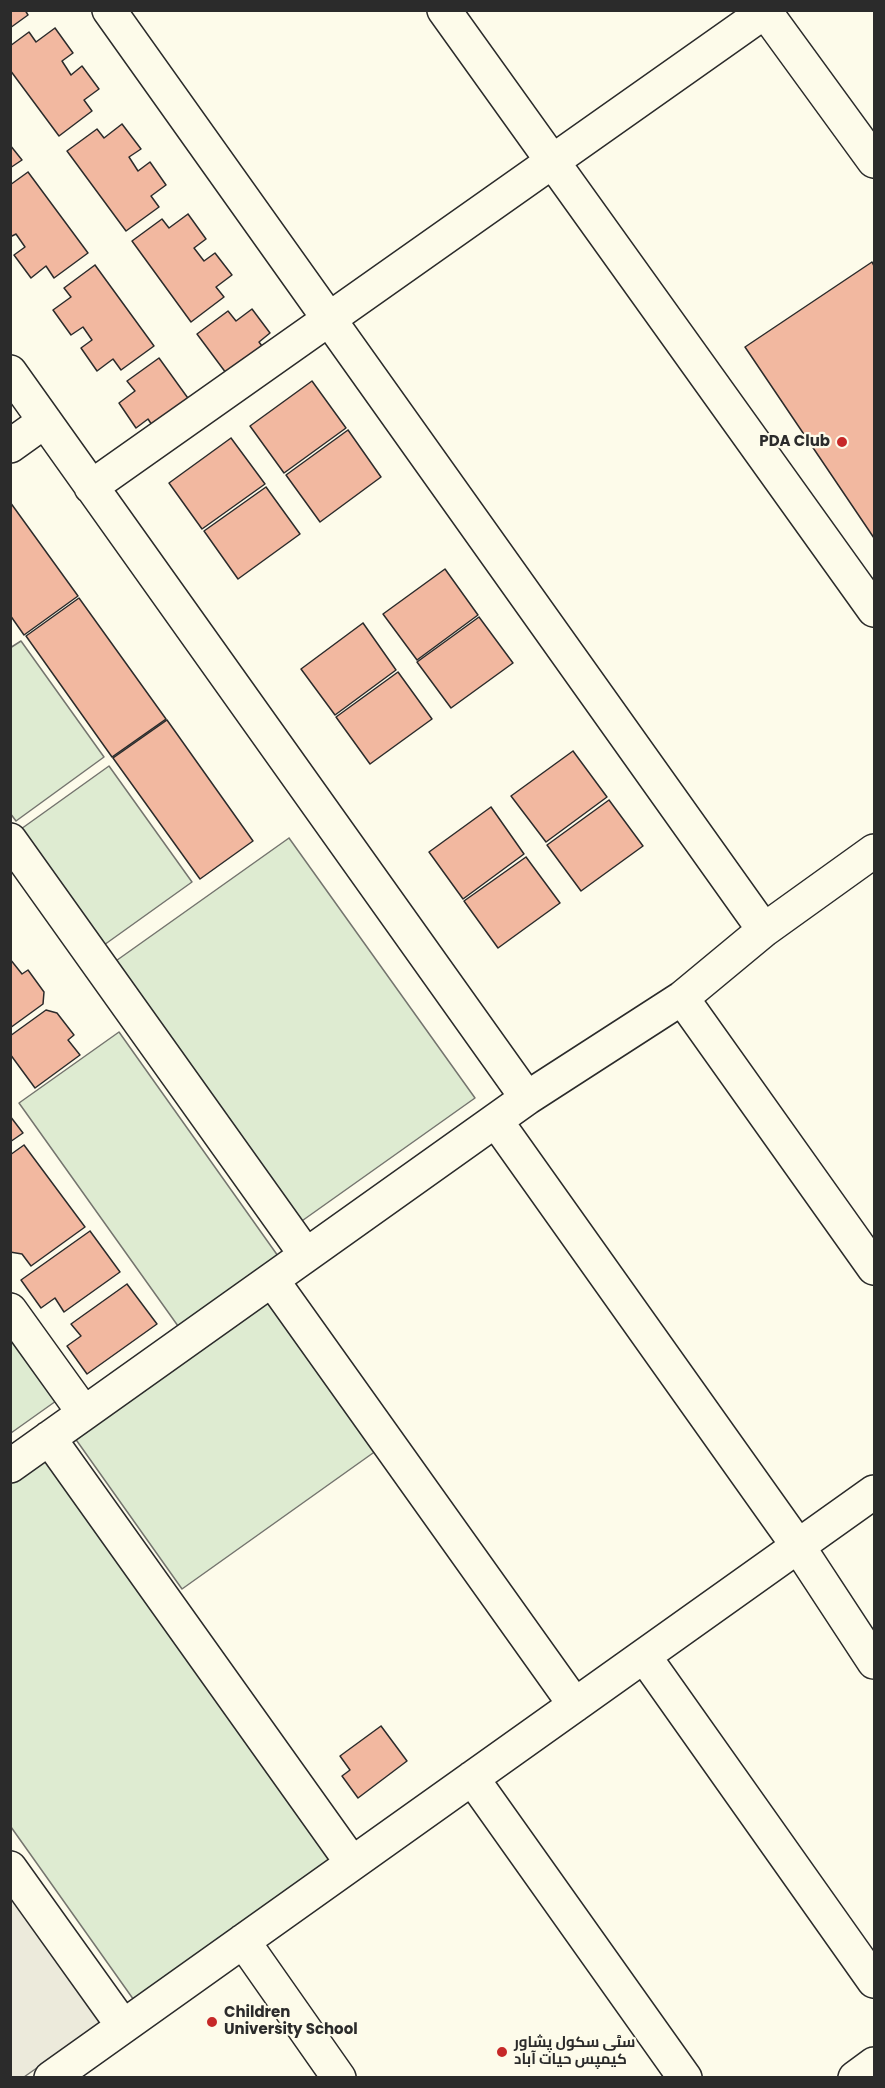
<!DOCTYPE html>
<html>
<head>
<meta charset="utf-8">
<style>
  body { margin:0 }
  #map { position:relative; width:885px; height:2088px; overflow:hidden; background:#fdfbea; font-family:Poppins,sans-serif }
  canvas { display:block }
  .frame { position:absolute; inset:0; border:12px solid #2b2b2b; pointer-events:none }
</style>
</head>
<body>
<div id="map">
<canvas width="885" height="2088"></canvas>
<div class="frame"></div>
</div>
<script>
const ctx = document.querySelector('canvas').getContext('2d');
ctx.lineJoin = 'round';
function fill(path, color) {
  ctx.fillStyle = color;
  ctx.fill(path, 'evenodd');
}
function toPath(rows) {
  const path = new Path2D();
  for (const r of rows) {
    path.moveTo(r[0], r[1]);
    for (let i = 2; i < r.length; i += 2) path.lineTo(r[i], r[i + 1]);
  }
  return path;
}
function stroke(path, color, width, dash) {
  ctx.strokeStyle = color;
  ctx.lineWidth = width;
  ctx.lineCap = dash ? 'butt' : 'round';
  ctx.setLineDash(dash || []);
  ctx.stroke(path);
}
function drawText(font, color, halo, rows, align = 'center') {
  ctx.font = font + ' Poppins,Cairo,sans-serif';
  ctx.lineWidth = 4.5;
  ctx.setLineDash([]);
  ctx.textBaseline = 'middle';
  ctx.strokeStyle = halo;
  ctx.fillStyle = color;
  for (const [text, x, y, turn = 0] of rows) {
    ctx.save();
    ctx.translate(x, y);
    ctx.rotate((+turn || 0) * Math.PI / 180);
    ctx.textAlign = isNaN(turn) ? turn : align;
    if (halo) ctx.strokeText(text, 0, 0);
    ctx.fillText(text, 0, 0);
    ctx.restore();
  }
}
const green = toPath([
  [21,641,104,757,16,821,10,813,10,648,21,641],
  [109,766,192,882,104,945,21,829,109,766],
  [289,838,475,1098,299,1223,113,963,289,838],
  [119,1032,278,1256,178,1326,19,1103,119,1032],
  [270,1293,380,1448,182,1589,72,1434,270,1293],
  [10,1337,56,1401,11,1433,10,1433,10,1337],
  [47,1455,336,1860,136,2003,11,1827,10,1482,47,1455]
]);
fill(green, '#deebd1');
stroke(green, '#74746e', 1.5);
const parking = toPath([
  [10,1888,105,2020,24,2077,11,2077,10,1888]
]);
fill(parking, '#eceadb');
stroke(parking, '#74746e', 1.5);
const building = toPath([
  [10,10,25,10,28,15,10,28,10,10],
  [55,28,73,53,62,61,71,75,82,66,99,89,84,100,92,111,59,136,10,70,10,46,29,32,36,42,55,28],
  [122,124,141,149,129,157,138,171,150,162,166,185,151,196,159,207,126,231,67,151,97,129,104,138,122,124],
  [10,145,22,160,10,168,10,145],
  [28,172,88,253,54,278,46,266,31,278,14,255,25,247,16,234,10,237,10,185,28,172],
  [188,214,206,239,194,248,204,261,215,253,232,275,216,287,224,297,191,322,132,241,162,219,169,228,188,214],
  [872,262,874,266,874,538,745,347,872,262],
  [95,265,154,346,121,370,113,359,97,371,81,348,92,340,83,327,71,335,53,310,71,297,64,288,95,265],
  [252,309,270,333,259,342,265,350,229,377,197,334,228,311,236,321,252,309],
  [159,358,190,401,154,428,148,419,136,428,119,403,135,391,127,381,159,358],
  [312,381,346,428,284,473,250,426,312,381],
  [348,430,381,477,320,522,286,475,348,430],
  [231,438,265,484,202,529,169,483,231,438],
  [266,487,300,534,238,579,204,531,266,487],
  [10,502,78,596,24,635,10,615,10,502],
  [445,569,478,615,417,660,383,614,445,569],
  [79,598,166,719,112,757,26,636,79,598],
  [479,617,513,663,451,708,417,662,479,617],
  [363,623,396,670,335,715,301,669,363,623],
  [398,672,432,719,370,764,336,717,398,672],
  [167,720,253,841,200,879,113,758,167,720],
  [573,751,607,797,546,842,511,796,573,751],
  [609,800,643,846,581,891,547,845,609,800],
  [491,807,524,854,463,899,429,852,491,807],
  [526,857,560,903,498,948,464,901,526,857],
  [10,959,22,974,28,970,44,992,43,1004,10,1028,10,959],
  [46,1010,57,1013,74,1035,68,1040,80,1055,35,1088,10,1054,10,1036,46,1010],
  [10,1116,23,1133,10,1142,10,1116],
  [24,1145,85,1227,31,1266,22,1254,10,1252,10,1155,24,1145],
  [90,1231,120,1272,64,1312,55,1298,41,1308,21,1280,90,1231],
  [127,1284,157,1324,87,1374,67,1346,81,1336,71,1324,127,1284],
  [381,1726,407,1761,358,1798,342,1776,350,1770,340,1756,381,1726]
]);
fill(building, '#f2b8a0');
stroke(building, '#2b2b2b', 1.5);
const minor = toPath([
  [109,10,764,930],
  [444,10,874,610],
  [764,10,874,161],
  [10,372,527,1098],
  [10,446,45,421],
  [91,487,767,10],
  [10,840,306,1255],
  [682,998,874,1268],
  [496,1121,798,1546,874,1662],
  [272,1280,575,1705],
  [10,1310,84,1413],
  [49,1438,352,1863],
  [10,1466,527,1098,682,998,764,930,874,851],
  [644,1656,874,1981],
  [472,1778,685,2078],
  [10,1868,123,2026],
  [243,1941,339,2078],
  [51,2078,874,1492],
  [855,2078,874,2064]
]);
stroke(minor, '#2b2b2b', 36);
stroke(minor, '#fdfbea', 33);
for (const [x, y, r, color] of [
  [842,442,6,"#c62828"],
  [212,2022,6,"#c62828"],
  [502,2052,6,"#c62828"]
]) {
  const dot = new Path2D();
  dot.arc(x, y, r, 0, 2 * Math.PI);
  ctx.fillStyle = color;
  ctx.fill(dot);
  stroke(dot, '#fdfbea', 2);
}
drawText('bold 15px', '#2b2b2b', '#fdfbea', [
  ["PDA Club",830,442,"right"],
  ["Children",224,2013],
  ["University School",224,2030],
  ["سٹی سکول پشاور",514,2043],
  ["کیمپس حیات آباد",514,2060]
], 'left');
</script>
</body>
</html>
